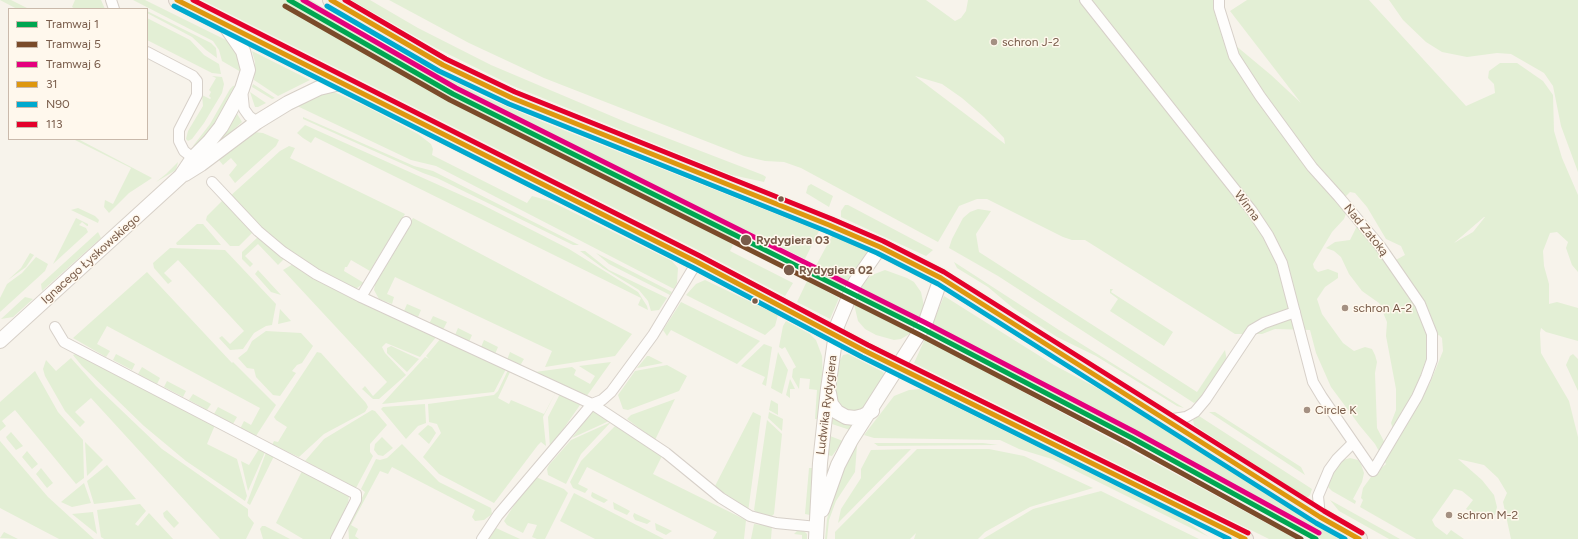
<!DOCTYPE html>
<html>
<head>
<meta charset="utf-8">
<style>
  body { margin:0 }
  #map { position:relative; width:1578px; height:539px; overflow:hidden; background:#f7f3eb; font-family:Figtree,sans-serif }
  canvas { display:block }
  .legend { position:absolute; left:8px; top:8px; width:140px; height:132px; box-sizing:border-box; background:#fff8ed; border:1px solid #c9b9ab; margin:0; padding:5px 7px; list-style:none; font-size:12px; color:#785b49 }
  .legend li { display:flex; align-items:center; gap:8px; height:20px }
  .legend b { width:20px; border:1px solid #c9b9ab }
</style>
</head>
<body>
<div id="map">
<canvas width="1578" height="539"></canvas>
<ul class="legend">
<li><b style="height:5px;background:#00a651"></b>Tramwaj 1</li>
<li><b style="height:5px;background:#7a4b2a"></b>Tramwaj 5</li>
<li><b style="height:5px;background:#e5007d"></b>Tramwaj 6</li>
<li><b style="height:5px;background:#de970f"></b>31</li>
<li><b style="height:5px;background:#00a9ce"></b>N90</li>
<li><b style="height:5px;background:#e4002b"></b>113</li>
</ul>
</div>
<script>
const ctx = document.querySelector('canvas').getContext('2d');
ctx.lineJoin = 'round';
function fill(path, color) {
  ctx.fillStyle = color;
  ctx.fill(path, 'evenodd');
}
function toPath(rows) {
  const path = new Path2D();
  for (const r of rows) {
    path.moveTo(r[0], r[1]);
    for (let i = 2; i < r.length; i += 2) path.lineTo(r[i], r[i + 1]);
  }
  return path;
}
function stroke(path, color, width, dash) {
  ctx.strokeStyle = color;
  ctx.lineWidth = width;
  ctx.lineCap = dash ? 'butt' : 'round';
  ctx.setLineDash(dash || []);
  ctx.stroke(path);
}
function drawText(font, color, halo, rows, align = 'center') {
  ctx.font = font + ' Figtree,sans-serif';
  ctx.lineWidth = 3;
  ctx.setLineDash([]);
  ctx.textBaseline = 'middle';
  ctx.strokeStyle = halo;
  ctx.fillStyle = color;
  for (const [text, x, y, turn = 0] of rows) {
    ctx.save();
    ctx.translate(x, y);
    ctx.rotate((+turn || 0) * Math.PI / 180);
    ctx.textAlign = isNaN(turn) ? turn : align;
    if (halo) ctx.strokeText(text, 0, 0);
    ctx.fillText(text, 0, 0);
    ctx.restore();
  }
}
fill(toPath([
  [0,0,11,0,29,9,17,9],
  [75,0,101,0,105,9,75,9,72,7],
  [133,0,145,0,228,41,233,46,241,63,241,72,222,61,219,50,213,41],
  [202,0,311,0,366,34,482,96,543,122,819,231,805,259,742,228,738,234,734,233,729,242,733,245,730,251,793,283,785,296,696,249],
  [351,0,370,0,418,28,491,65,628,123,763,175,766,177,764,182,732,175,513,86,436,48],
  [389,0,926,0,955,21,961,18,966,11,968,0,1219,0,1229,40,1271,75,1301,103,1230,11,1247,0,1369,0,1466,106,1495,93,1494,84,1488,78,1489,71,1500,63,1517,63,1543,81,1553,95,1554,131,1562,158,1578,195,1578,272,1572,265,1566,248,1568,242,1557,232,1550,233,1543,251,1544,266,1549,284,1549,304,1557,302,1578,308,1578,341,1546,332,1541,328,1540,333,1541,353,1569,401,1578,437,1578,539,1511,539,1503,502,1507,493,1498,478,1484,465,1458,459,1482,480,1494,495,1497,507,1495,515,1488,517,1473,513,1466,509,1473,500,1462,491,1454,489,1432,520,1435,526,1447,535,1451,530,1464,539,1416,539,1360,507,1363,500,1361,498,1363,488,1371,477,1386,464,1375,444,1360,426,1331,387,1316,353,1310,330,1275,329,1262,334,1235,334,1085,240,1072,240,1063,237,987,199,977,199,959,206,938,242,801,168,784,162,765,161,744,156,544,78,469,43],
  [915,76,942,84,962,98,984,117,1004,138,1005,144],
  [1350,192,1355,193,1367,207,1386,239,1401,246,1405,255,1392,262,1358,224,1350,240,1335,242,1326,248,1334,251,1341,257,1349,274,1362,291,1379,303,1387,322,1386,336,1396,389,1396,410,1391,423,1393,429,1415,392,1427,362,1428,340,1439,335,1442,338,1443,351,1430,383,1389,451,1377,428,1375,373,1377,362,1375,355,1372,349,1365,347,1354,351,1343,343,1322,314,1317,299,1325,287,1338,278,1338,273,1328,269,1318,272,1314,268,1313,264,1332,232,1344,219,1346,214,1343,208,1344,198],
  [1485,217,1473,232,1454,243,1484,217],
  [1389,0,1578,0,1578,172,1561,126,1553,86,1544,73,1511,54,1497,53,1467,57,1442,52,1426,42,1403,20],
  [147,11,211,43,216,48,217,58,206,50,192,37,147,13],
  [147,18,190,40,204,55,219,64,221,74,212,73,147,40],
  [252,51,310,80,278,96,254,80,255,62],
  [212,76,222,77,224,84,222,93,204,123,192,139,188,141,186,139,188,131,203,106,202,95,210,99,211,98,209,96,211,92,209,90,216,78],
  [253,84,275,98,272,99,252,87],
  [238,85,226,109,200,144,193,146,210,124,230,89,233,86],
  [332,91,367,107,418,134,431,144,433,149,432,155,527,203,532,196,550,201,672,261,678,268,677,283,674,289,436,166,411,160,295,105,319,93],
  [250,92,266,103,258,107,255,107],
  [236,112,242,122,218,144,216,143],
  [303,117,414,166,433,171,579,245,573,245,437,178,423,173,303,119],
  [305,125,481,204,569,249,638,292,647,306,648,310,638,305,641,298,315,137,311,143,303,138,297,133],
  [254,132,263,133,279,140,276,146,235,183,229,175,237,165,231,158,223,165,218,159],
  [73,139,78,139,152,178,129,193,109,213,104,207,105,200,113,204,131,168],
  [289,146,295,148,290,158,405,214,370,271,351,260,347,267,345,267,344,271,364,283,357,288,353,289,315,270,252,222,228,198,280,151],
  [178,162,176,170,156,182,166,174],
  [811,184,833,196,829,207,806,193,808,186],
  [223,200,254,231,239,246,230,246,206,220,207,216],
  [845,205,848,205,933,250,926,256,841,217,841,211],
  [78,208,95,216,99,220,98,223,71,210],
  [978,209,991,211,976,234,979,252,1197,392,1225,350,1227,361,1201,399,1194,403,998,276,949,248,952,239,963,218,970,212],
  [76,218,88,224,88,226,87,226,82,222,79,225,86,228,88,232,53,264],
  [413,218,632,334,615,356,545,367,552,351,395,277,387,294,394,297,392,304,379,299,374,290,376,278],
  [197,224,203,224,221,245,177,245,176,243],
  [98,232,101,238,42,291,41,284],
  [259,236,286,257,278,265,258,244,245,256,253,264,250,267,242,259,242,252],
  [832,236,868,251,844,287,813,271],
  [170,248,225,250,276,304,272,325,266,326,254,333,243,349,230,350,219,338,222,336,230,344,244,331,178,260,164,273,172,281,168,284,154,268,153,263],
  [580,251,585,251,609,270,667,298,659,310,651,311,648,301,639,290,603,268],
  [30,253,34,255,26,267,8,280,21,268],
  [596,253,672,292,670,295,609,264],
  [36,257,48,264,45,271,0,312,0,298,7,284,22,273],
  [954,262,1059,330,1184,408,1177,406,1096,356,1057,337,1013,308,988,287,957,268],
  [293,264,437,336,420,357,386,343,382,347,385,353,406,375,379,399,373,399,362,389,365,386,373,396,387,382,283,270],
  [258,270,281,295,271,292,255,274],
  [885,270,907,278,914,282,921,292,924,306,917,325,857,294,866,280,872,275],
  [147,272,232,363,233,362,276,405,256,436,241,429,241,427,244,421,251,425,260,408,107,326,97,344,110,351,106,357,73,338],
  [705,280,778,315,775,326,765,335,686,295,696,284],
  [807,281,839,298,830,319,797,302],
  [1110,289,1113,289,1111,292,1173,332,1164,346,1110,311,1118,299,1110,293],
  [944,296,1054,365,1112,396,1339,539,1321,539,930,330],
  [25,297,33,299,13,317,1,319],
  [681,302,760,341,737,364,671,330,667,336,663,330],
  [407,304,421,310,418,317,404,311],
  [854,304,911,333,901,339,894,340,876,335,865,329,858,321],
  [280,309,291,321,278,324],
  [433,316,447,322,443,330,429,324],
  [786,321,810,334,816,340,822,356,823,378,819,419,815,419,817,390,809,389,810,379,800,378,799,389,792,377,793,369,796,367,785,347,782,349,779,347,783,326],
  [458,328,472,335,469,342,455,335],
  [266,331,301,333,313,346,302,363,297,365,292,371,296,373,280,396,273,395,256,377,254,369,247,368,238,358,247,351,252,341],
  [441,338,505,368,505,371,494,392,382,404,425,357,429,359,426,356],
  [925,339,1296,539,1269,539,914,363],
  [484,340,498,347,495,354,481,347],
  [764,344,772,347,766,386,762,384,765,377,741,366],
  [391,346,419,359,407,372,387,353,387,348],
  [79,352,215,425,207,444,237,459,247,496,245,501,186,461,144,426,82,366,73,355],
  [317,352,321,353,366,403,368,407,365,412,324,434,299,457,272,445,274,441,278,442,287,427,276,420,274,417],
  [510,352,524,359,521,364,519,365,507,360],
  [778,352,788,370,782,394,771,388],
  [116,354,135,364,132,370,113,360],
  [848,354,883,372,886,376,860,412,843,410,834,397,839,362,843,355],
  [1573,354,1578,359,1578,391,1566,365,1570,356],
  [647,356,649,356,663,363,637,368],
  [71,358,96,386,162,449,248,509,248,516,254,523,246,539,220,539,91,398,75,412,85,422,80,427,65,411,45,376,43,369,46,360,56,371],
  [611,362,586,397,535,372,572,367,576,370,574,375,590,384,595,376,579,366],
  [667,365,687,376,679,391,628,410,623,409,618,395,635,371],
  [142,367,160,378,157,384,138,374],
  [508,370,510,372,498,398,509,404,511,400,544,414,556,392,543,417,546,446,541,442,538,445,494,503,439,474,423,457,441,433,437,424,429,422,428,404,494,395,498,391],
  [35,371,58,412,83,440,84,478,76,484,15,410,2,421,6,426,0,431,0,402],
  [790,379,795,389,790,389,790,398,786,395],
  [167,381,186,391,183,397,164,387],
  [920,389,1183,519,1209,537,1052,459,1019,449,1000,440,874,438,864,435,894,396,909,390],
  [193,394,211,404,207,410,189,400],
  [560,394,580,405,550,448,548,417],
  [675,399,655,440,627,419,631,415],
  [771,400,778,404,778,415,769,410],
  [425,404,426,423,418,426,406,439,381,409,383,407],
  [218,407,237,417,233,424,214,414],
  [372,410,375,411,387,425,370,444,370,452,373,456,356,488,305,461,324,439],
  [592,412,596,412,609,421,572,438],
  [753,412,761,416,748,512,715,486],
  [769,412,783,419,782,431,768,418],
  [1209,412,1215,412,1301,467,1305,475],
  [833,415,854,424,850,430,832,424],
  [1199,416,1312,489,1310,495,1308,497,1305,497,1194,425,1193,420],
  [767,420,782,434,774,514,771,517,757,513,754,510],
  [611,422,581,454,566,484,548,475,547,469,549,465,571,440],
  [428,425,432,427,436,433,429,444,418,434],
  [615,426,662,456,653,474,746,520,744,539,713,539,717,532,587,467,578,484,588,489,585,493,573,488,570,482,581,461],
  [11,432,23,446,16,450,7,439,6,437],
  [830,436,843,441,832,456,827,455],
  [382,437,393,448,383,456,378,455,374,450,375,444],
  [0,441,48,497,94,539,59,539,0,508],
  [85,442,103,460,87,476],
  [874,443,983,443,998,445,878,446],
  [402,444,439,482,491,508,492,514,484,520,475,521,472,517,475,510,392,467,388,474,380,471,351,525,358,529,355,536,359,539,349,539,348,525,365,492,361,489,376,459,380,460,387,458],
  [856,445,857,445,855,472,836,501,829,520,827,539,825,539,827,519,837,482],
  [259,449,266,450,248,491,241,461,249,465],
  [911,449,838,523,841,509,861,478,861,469,871,450],
  [917,449,989,449,1024,456,1093,488,1030,507,985,532,978,539,914,539,916,533,910,539,835,539,835,532],
  [267,450,275,454,250,505,247,503],
  [27,451,38,464,32,469,22,457],
  [1350,458,1358,460,1361,464,1364,473,1362,482,1353,499,1356,501,1355,504,1332,491,1328,487,1333,471,1337,465,1343,460],
  [107,465,136,499,94,504,87,481],
  [41,468,53,483,47,488,36,474],
  [809,468,814,468,810,515,805,514],
  [302,471,345,492,349,496,348,503,331,539,303,539,276,523],
  [536,477,564,489,568,493,545,539,537,539,532,537,537,525,528,523,523,533,507,525,504,521,530,480],
  [84,483,91,503,72,507,61,502],
  [1101,491,1199,539,983,539,1033,509],
  [592,492,608,500,604,503,593,498,591,496],
  [574,493,664,539,595,539,560,521],
  [1330,500,1400,539,1389,539,1339,511],
  [613,502,630,511,627,515,614,509],
  [140,504,146,511,135,524,138,526,149,513,173,539,104,539,101,537,97,510],
  [167,510,179,523,174,528,164,517,163,513],
  [93,512,97,534,72,514],
  [634,513,651,521,647,524,635,520,633,516],
  [655,523,672,531,666,535,656,530],
  [754,524,772,526,771,539,751,539],
  [262,526,265,526,290,539,263,539,260,529],
  [496,528,520,539,489,539],
  [803,530,807,534,807,539,802,539,802,535,794,534,797,531],
  [4,532,18,539,0,538]
]), '#e3efd5');
const street = toPath([
  [111,0,114,9],
  [1085,0,1252,211,1268,235,1282,263,1313,382,1322,397,1373,471,1417,397,1426,377,1432,360,1432,334,1420,304,1380,246,1339,197,1312,167,1260,96,1234,56,1219,8,1219,0],
  [147,52,193,76,197,81,197,95,179,130,179,141,184,151,198,162],
  [242,89,244,109,249,116,257,122],
  [212,182,258,231,283,252,316,274,361,297],
  [406,222,361,297,592,404,666,453,721,498,750,516,776,523,817,527],
  [55,327,64,342,356,494,356,500,336,539],
  [1167,420,1186,417,1195,412,1206,399,1252,330,1264,323,1295,312],
  [1320,517,1318,496,1329,470,1337,459,1353,443],
  [482,539,498,515,582,416,592,404,602,400,611,392,653,335,697,262]
]);
const secondary = toPath([
  [185,174,201,164,257,122,288,103,319,88,340,83],
  [0,341,181,176,193,158,209,142,221,127,242,89,248,70,243,51,225,25],
  [829,393,831,404,837,412,846,417,855,418,863,416,872,411],
  [822,510,838,465,851,440,925,324,941,278],
  [816,539,820,463,828,389,837,326,855,283,880,247]
]);
const primary = toPath([
  [177,0,697,262,865,351,1245,539],
  [331,0,443,65,512,98,829,225,880,247,941,278,1320,517,1359,539]
]);
stroke(street, '#d7d0c9', 12);
stroke(secondary, '#d7d0c8', 16);
stroke(primary, '#d6cdc6', 18);
stroke(street, '#fefdfc', 10);
stroke(secondary, '#fefdfc', 14);
stroke(primary, '#f3eee5', 16);
stroke(toPath([
  [177,0,697,262,865,351,1245,539],
  [331,0,443,65,512,98,829,225,880,247,941,278,1320,517,1359,539]
]), '#de970f', 5);
stroke(toPath([
  [174,6,694,268,862,357,1229,539],
  [327,6,439,71,509,104,826,231,877,253,938,284,1316,523,1345,539]
]), '#00a9ce', 5);
stroke(toPath([
  [193,0,700,256,868,345,1248,533],
  [345,0,446,59,515,92,832,219,883,241,944,272,1324,511,1362,533]
]), '#e4002b', 5);
stroke(toPath([
  [289,0,453,94,923,329,1132,438,1316,539]
]), '#00a651', 5);
stroke(toPath([
  [285,6,450,100,920,335,1129,444,1301,539]
]), '#7a4b2a', 5);
stroke(toPath([
  [303,0,456,88,926,323,1135,432,1319,533]
]), '#e5007d', 5);
for (const [x, y, r, color] of [
  [994,42,4,"#a49082"],
  [781,199,3.5,"#785b49"],
  [746,240,6,"#785b49"],
  [789,270,6,"#785b49"],
  [755,301,3.5,"#785b49"],
  [1345,308,4,"#a49082"],
  [1307,410,4,"#a49082"],
  [1449,515,4,"#a49082"]
]) {
  const dot = new Path2D();
  dot.arc(x, y, r, 0, 2 * Math.PI);
  ctx.fillStyle = color;
  ctx.fill(dot);
  stroke(dot, '#fff8ed', 1.5);
}
drawText('12px', '#785b49', '#fff8ed', [
  ["schron J-2",1002,42],
  ["schron A-2",1353,308],
  ["Circle K",1315,410],
  ["schron M-2",1457,515]
], 'left');
drawText('12px', '#785b49', '#fff8ed', [
  ["Winna",1247,206,53],
  ["Nad Zatoką",1366,230,51],
  ["Ignacego Łyskowskiego",91,259,-42],
  ["Ludwika Rydygiera",827,405,-83]
]);
drawText('bold 12px', '#785b49', '#fff8ed', [
  ["Rydygiera 03",756,240],
  ["Rydygiera 02",799,270]
], 'left');
</script>
</body>
</html>
